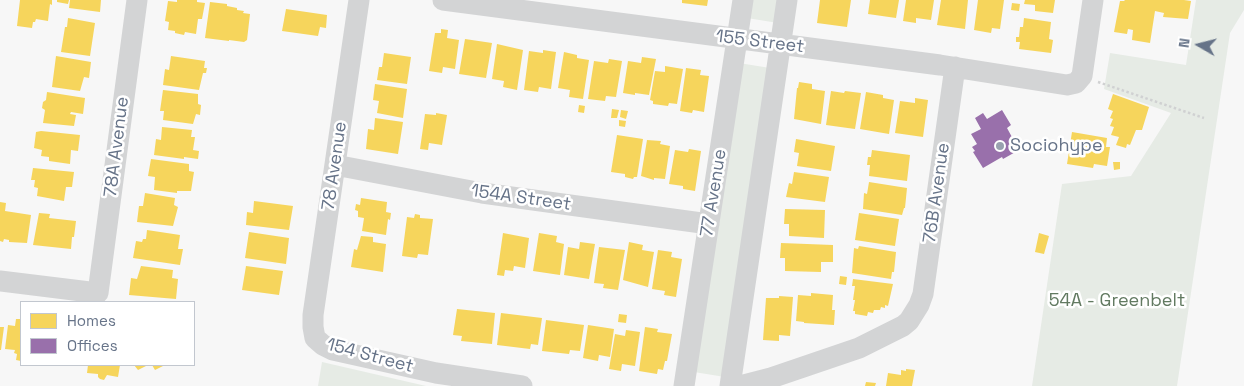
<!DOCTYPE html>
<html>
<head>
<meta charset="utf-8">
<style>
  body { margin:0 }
  #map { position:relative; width:1244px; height:386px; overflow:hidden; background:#f7f7f7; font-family:"Space Grotesk",sans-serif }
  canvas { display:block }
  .legend { position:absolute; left:20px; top:301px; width:175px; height:65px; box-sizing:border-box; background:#fff; border:1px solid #c2c7cf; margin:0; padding:6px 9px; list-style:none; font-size:15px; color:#667388 }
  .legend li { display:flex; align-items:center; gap:10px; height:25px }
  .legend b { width:25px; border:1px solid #c2c7cf }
  .north { position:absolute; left:1174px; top:20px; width:50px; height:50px; -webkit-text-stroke:4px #fff; paint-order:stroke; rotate:278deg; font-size:14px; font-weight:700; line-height:20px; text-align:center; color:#667388 }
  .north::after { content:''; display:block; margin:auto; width:18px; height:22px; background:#667388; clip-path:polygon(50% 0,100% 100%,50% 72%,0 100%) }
</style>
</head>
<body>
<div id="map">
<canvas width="1244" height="386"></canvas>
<ul class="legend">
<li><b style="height:14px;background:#f6d55c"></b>Homes</li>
<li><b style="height:14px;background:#9970ab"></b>Offices</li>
</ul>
<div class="north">N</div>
</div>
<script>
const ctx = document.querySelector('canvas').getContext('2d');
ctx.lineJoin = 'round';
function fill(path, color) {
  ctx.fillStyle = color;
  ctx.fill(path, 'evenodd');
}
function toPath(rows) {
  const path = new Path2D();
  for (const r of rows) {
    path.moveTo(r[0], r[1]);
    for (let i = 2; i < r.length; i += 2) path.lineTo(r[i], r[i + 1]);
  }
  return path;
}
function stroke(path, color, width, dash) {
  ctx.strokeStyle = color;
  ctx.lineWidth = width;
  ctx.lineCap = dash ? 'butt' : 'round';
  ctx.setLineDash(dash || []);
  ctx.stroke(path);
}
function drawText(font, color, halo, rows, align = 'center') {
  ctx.font = font + ' "Space Grotesk",sans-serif';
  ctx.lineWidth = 5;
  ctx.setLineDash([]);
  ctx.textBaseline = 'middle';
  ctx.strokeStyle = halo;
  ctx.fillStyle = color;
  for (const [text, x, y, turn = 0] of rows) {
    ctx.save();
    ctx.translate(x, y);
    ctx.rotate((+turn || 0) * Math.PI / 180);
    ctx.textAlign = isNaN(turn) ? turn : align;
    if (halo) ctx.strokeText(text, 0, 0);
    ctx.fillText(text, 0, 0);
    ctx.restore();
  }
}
fill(toPath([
  [750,0,782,0,778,23,747,18],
  [1196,0,1244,0,1244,10,1230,33,1177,386,1032,386,1062,184,1131,176,1171,113,1104,89,1110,53,1186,65],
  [739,63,770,68,725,377,694,372],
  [322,362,426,386,318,386]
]), '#e6ebe5');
fill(toPath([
  [20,0,52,0,52,5,50,4,48,21,36,19,35,22,33,22,32,28,17,26],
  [57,0,69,0,68,4,57,2],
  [70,0,101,0,100,12,69,8],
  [177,0,197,0,197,2,205,3,202,19,198,19,196,34,185,32,184,35,175,33,175,31,168,30,169,22,165,21,168,1,177,2],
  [682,0,708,0,707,6,682,3],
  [820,0,851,0,847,27,817,23],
  [870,0,899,0,896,18,868,14],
  [906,0,934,0,931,20,916,18,916,23,903,21],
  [941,0,968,0,965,29,937,25],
  [978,0,1004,0,1000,29,992,28,991,33,974,30],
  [1025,0,1055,0,1053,13,1035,11,1035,5,1024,4],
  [1125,0,1184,0,1191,1,1188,19,1163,17,1164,13,1155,11,1150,43,1132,40,1133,30,1128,29,1127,34,1114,32,1120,1,1124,1],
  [210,2,227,4,227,6,237,8,237,10,244,11,243,13,250,14,247,40,244,42,229,40,229,41,205,38],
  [1012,3,1020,4,1019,11,1011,10],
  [286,9,327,15,326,28,320,27,318,36,282,31],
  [68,18,95,23,90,56,61,52,65,27,67,27],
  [1024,18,1051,22,1049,39,1053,40,1051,53,1019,49,1020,42,1016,42,1016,37,1019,37,1020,27,1023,27],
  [441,29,448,30,447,38,459,40,455,69,443,67,442,73,429,71,435,33,441,33],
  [465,39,492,43,486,78,459,74],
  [497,44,523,50,517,90,503,87,504,81,492,79],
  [543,50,556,52,551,89,539,87,538,92,524,90,529,51,543,53],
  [564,52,577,55,577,58,589,60,583,99,569,97,570,90,558,88],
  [384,53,411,57,407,84,377,80,379,67,382,67],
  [56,56,91,62,89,78,84,77,80,91,52,87],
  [171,56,205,61,204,68,207,68,206,73,203,73,199,90,163,85,165,69,169,70],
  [642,57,656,59,649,95,635,93,635,95,623,93,628,61,641,63],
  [609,59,622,61,616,97,606,96,605,101,588,99,594,61,608,63],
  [665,66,683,69,677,104,669,103,668,106,653,104,653,101,650,100,655,71,665,72],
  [686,68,701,70,700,75,709,76,704,112,693,110,692,113,680,111],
  [799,82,812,84,812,89,825,91,821,124,794,119,797,88,798,88],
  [375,84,407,89,403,118,377,113,379,101,373,100],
  [163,90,198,94,198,104,201,105,200,115,196,114,193,124,163,120,164,111,160,111],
  [831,91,844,93,845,91,861,93,855,129,826,125],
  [47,92,85,98,83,114,71,112,70,114,76,115,74,126,43,123,45,110,42,108,43,102,46,100],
  [866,92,883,95,883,98,894,100,889,134,860,129],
  [1113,94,1149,107,1142,130,1136,130,1130,145,1127,144,1126,148,1116,145,1119,137,1111,135,1114,127,1110,126,1113,119,1110,118,1113,111,1108,109],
  [915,98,928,100,923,137,895,133,900,101,915,103],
  [579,105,585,106,584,113,578,112],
  [612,109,619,110,617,118,611,118],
  [621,110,628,111,626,119,620,117],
  [436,113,447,115,442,145,429,143,428,150,420,149,425,114,436,115],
  [375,118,403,122,398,154,366,149,368,129,374,130],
  [619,120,626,121,625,127,619,126],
  [162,127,192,130,191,137,195,137,193,150,199,151,198,159,184,157,184,159,154,155,156,139,161,140],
  [41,131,80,135,78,151,71,150,70,164,49,161,49,157,41,156,42,150,34,148,36,132],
  [1072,132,1107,138,1106,147,1110,147,1107,166,1094,164,1093,168,1067,164],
  [617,135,643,139,637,177,634,177,633,179,625,177,625,174,611,172],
  [796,139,835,146,831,171,797,166,799,153,794,152],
  [647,140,661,141,660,144,670,146,665,179,654,178,654,180,641,176],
  [689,149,701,151,695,191,683,189,683,186,669,184,675,150,688,152],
  [872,150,910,155,907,181,869,176,870,165,867,165,868,157,871,157],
  [151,159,189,164,189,171,194,172,191,191,177,191,177,193,154,190,155,177,148,176],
  [1113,162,1120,162,1120,169,1114,170],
  [33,168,74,172,72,187,66,187,64,201,37,196,38,188,34,187,35,180,31,180],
  [794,172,829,177,825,202,786,197,789,183,792,184],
  [869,182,907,188,905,208,904,208,902,215,863,209,864,193,867,194],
  [145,193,175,198,174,205,178,207,173,226,137,222,139,206,143,206],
  [361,198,387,202,386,212,391,213,390,220,388,219,386,235,362,231,364,218,358,217,358,211,355,210,356,204,360,205],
  [254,201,293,206,289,230,246,225,247,212,253,213],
  [0,202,6,203,5,211,31,215,27,243,9,242,9,240,4,239,3,242,0,241],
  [785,209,825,210,824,238,789,236,789,224,784,224],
  [39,213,50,214,49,218,76,221,74,237,72,237,71,249,33,245],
  [859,213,899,219,895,246,855,240],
  [415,214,420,215,420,218,433,219,428,255,418,254,417,258,402,256,407,217,414,218],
  [147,230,180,235,178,249,183,249,180,265,133,258,136,241,142,242,143,239,146,239],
  [249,232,289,238,286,264,245,258],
  [503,233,529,238,525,268,514,266,513,271,505,270,504,276,497,275],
  [539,233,557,236,556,242,564,244,560,275,533,271],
  [1039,233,1049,236,1044,254,1035,252],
  [361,236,373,237,373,242,386,244,383,272,351,267,354,249,357,250],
  [580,242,595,244,589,279,564,275,568,247,579,249],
  [629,242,643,245,642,250,654,252,648,287,623,280],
  [781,243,833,245,833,262,821,262,821,272,785,271,785,258,780,258],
  [859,246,896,252,894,272,892,272,891,279,852,273,854,248,858,249],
  [599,247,625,250,618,290,603,288,604,284,594,283],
  [658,250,672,252,671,257,682,259,676,297,664,295,665,291,652,289],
  [141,266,173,270,172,278,178,279,176,299,129,295,131,278,137,279],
  [246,266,283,271,279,295,242,290],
  [840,276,847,277,846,285,839,284],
  [853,279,893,284,888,306,885,305,885,308,881,307,880,310,874,310,873,313,868,312,867,316,855,314,855,311,853,311,855,300,853,300,855,286,852,286],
  [811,293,833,295,832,310,835,310,834,325,804,323,804,322,796,321,798,295,811,296],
  [779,296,793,297,790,336,779,335,779,341,763,340,766,298,779,298],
  [457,309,495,313,492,344,461,341,462,336,453,335],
  [501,313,542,318,538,345,531,344,530,349,497,345],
  [619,314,627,315,626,323,618,322],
  [16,319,21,319,21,361,16,360,17,354,14,353,15,350,5,349,8,325,15,326],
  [546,320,584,325,580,351,570,350,569,354,542,351],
  [588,325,614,329,610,357,599,355,598,361,583,358],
  [0,327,4,327,1,350,0,350],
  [645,327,658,329,657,332,672,334,667,361,665,361,663,370,658,369,657,374,639,371],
  [626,330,640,332,635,366,622,364,621,371,609,369,615,334,625,336],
  [88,365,120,365,118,377,107,375,104,380,100,379,98,377,98,374,87,373],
  [134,365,148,365,138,370],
  [152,365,165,365,155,370],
  [906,369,915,370,912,386,886,386,888,373,901,375,901,370,906,371],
  [866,382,876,383,875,386,865,386]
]), '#f6d55c');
fill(toPath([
  [1002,110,1011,125,1007,128,1019,150,1003,159,1002,157,983,168,973,152,975,151,972,147,977,144,971,134,981,129,975,118,983,113,987,119]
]), '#9970ab');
stroke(toPath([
  [1098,82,1204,118]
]), '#d0d1d2', 2.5, [2.5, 2.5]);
stroke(toPath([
  [359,0,313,315,313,327,315,338,323,345,333,350,436,373,522,386],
  [443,0,940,65,1067,85,1076,83,1082,76,1093,0],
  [335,165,482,193,709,224],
  [0,281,98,293,137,0],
  [684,386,743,0],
  [730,386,787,0],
  [740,386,771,378,859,348,903,326,909,321,919,305,923,294,955,67]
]), '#d3d4d5', 21);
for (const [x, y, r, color] of [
  [1000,146,5,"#99a1af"]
]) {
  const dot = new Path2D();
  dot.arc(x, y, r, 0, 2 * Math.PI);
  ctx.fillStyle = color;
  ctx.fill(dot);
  stroke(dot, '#fff', 2);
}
drawText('18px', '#667388', '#fff', [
  ["155 Street",760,42,7],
  ["78A Avenue",117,147,-83],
  ["78 Avenue",335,166,-82],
  ["77 Avenue",714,193,-81],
  ["76B Avenue",937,193,-82],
  ["154A Street",521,198,8],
  ["154 Street",370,356,15]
]);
drawText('18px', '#667388', '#fff', [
  ["Sociohype",1010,146]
], 'left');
drawText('18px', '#627a61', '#fff', [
  ["54A - Greenbelt",1117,301]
]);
</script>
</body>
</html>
